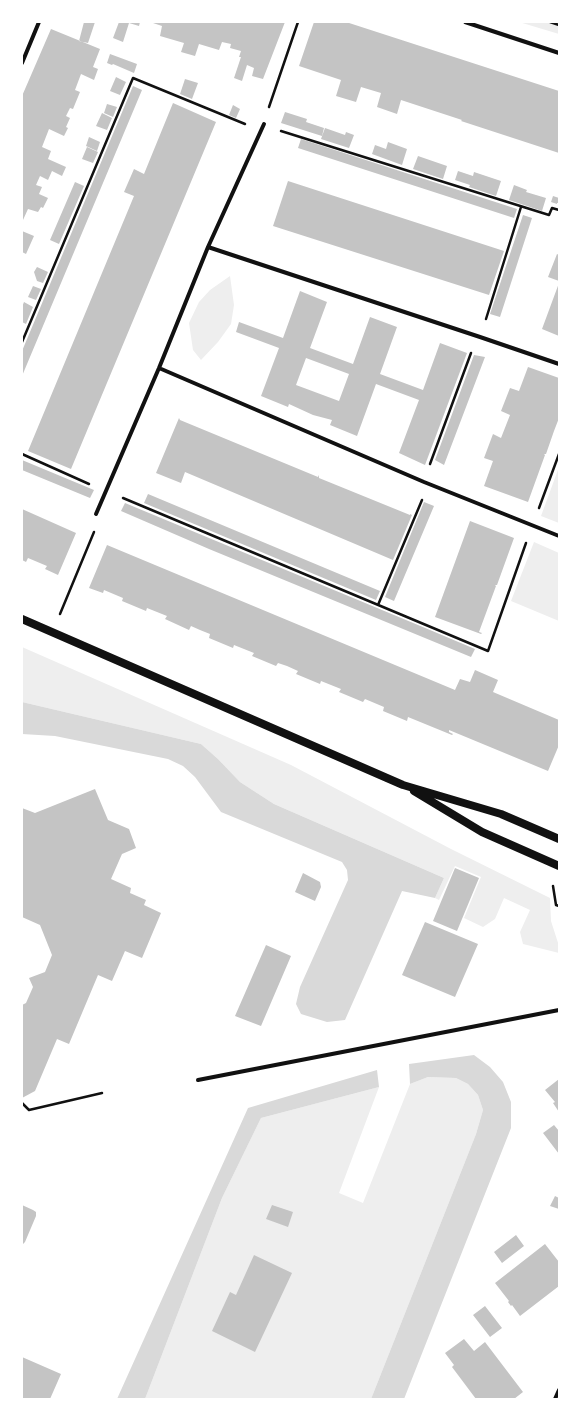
<!DOCTYPE html>
<html>
<head>
<meta charset="utf-8">
<style>
  body { margin:0 }
  #map { position:relative; width:581px; height:1421px; overflow:hidden; background:#fff; font-family:"Sofia Sans Condensed",sans-serif }
  canvas { display:block }
  .frame { position:absolute; inset:0; border:23px solid #fff; pointer-events:none }
</style>
</head>
<body>
<div id="map">
<canvas width="581" height="1421"></canvas>
<div class="frame"></div>
</div>
<script>
const ctx = document.querySelector('canvas').getContext('2d');
ctx.lineJoin = 'round';
function fill(path, color) {
  ctx.fillStyle = color;
  ctx.fill(path, 'evenodd');
}
function toPath(rows) {
  const path = new Path2D();
  for (const r of rows) {
    path.moveTo(r[0], r[1]);
    for (let i = 2; i < r.length; i += 2) path.lineTo(r[i], r[i + 1]);
  }
  return path;
}
function stroke(path, color, width, dash) {
  ctx.strokeStyle = color;
  ctx.lineWidth = width;
  ctx.lineCap = dash ? 'butt' : 'round';
  ctx.setLineDash(dash || []);
  ctx.stroke(path);
}
fill(toPath([
  [519,22,559,22,559,34],
  [230,276,234,305,231,324,218,342,201,360,193,350,189,323,199,302,210,290],
  [559,467,559,523,541,516],
  [534,542,559,553,559,621,511,601],
  [22,647,291,765,451,849,550,898,551,921,559,946,559,953,523,944,520,932,530,910,504,898,495,919,483,927,464,918,481,877,455,866,439,900,435,898,444,878,274,804,240,782,218,759,201,744,22,702],
  [428,1077,456,1078,468,1084,478,1095,483,1110,476,1134,371,1399,145,1399,222,1198,261,1118,379,1087,339,1193,363,1203,410,1084]
]), '#eee');
fill(toPath([
  [22,702,201,744,218,759,240,782,274,804,444,878,435,898,402,891,345,1020,327,1022,301,1014,296,1004,300,987,348,880,347,870,342,862,221,812,195,777,183,766,168,759,55,736,22,734],
  [474,1055,490,1067,503,1082,511,1102,511,1128,404,1399,371,1399,476,1134,483,1110,478,1095,468,1084,456,1078,428,1077,410,1084,409,1064],
  [377,1070,379,1087,261,1118,222,1198,145,1399,117,1399,248,1108]
]), '#d9d9d9');
fill(toPath([
  [84,22,95,22,88,43,79,41],
  [119,22,140,22,139,26,129,23,123,42,113,38],
  [150,22,285,22,263,79,252,76,254,68,247,65,242,81,234,78,241,57,239,57,241,51,230,48,231,44,222,42,219,50,199,44,195,56,181,52,184,43,160,36,162,26],
  [314,22,346,22,559,91,559,153,461,121,462,120,401,100,397,114,377,107,381,93,361,87,356,102,336,96,341,80,299,66],
  [51,29,100,49,93,67,98,69,94,80,81,74,75,90,80,92,73,109,70,108,66,116,70,118,66,127,68,128,64,136,49,129,42,147,51,151,48,159,66,167,62,176,52,171,48,180,40,176,36,185,42,187,39,194,48,198,43,208,41,207,38,212,28,209,23,220,22,220,22,96],
  [110,54,137,64,134,73,113,64,112,65,107,63],
  [116,77,126,82,120,95,110,91],
  [185,79,198,83,192,99,180,94],
  [133,86,142,90,22,376,22,351],
  [173,103,216,122,71,469,28,451,134,196,124,192,134,169,144,174],
  [107,104,117,107,113,117,104,113],
  [233,105,240,109,236,118,229,115],
  [285,112,307,119,306,122,324,128,322,136,281,123],
  [102,113,112,118,107,130,96,126],
  [325,128,345,135,346,132,354,135,349,148,321,139],
  [89,137,100,142,97,151,86,146],
  [301,139,517,209,514,218,298,148],
  [388,142,407,149,402,165,372,154,375,145,386,149],
  [87,147,98,152,93,163,82,159],
  [418,156,447,166,443,179,413,169],
  [458,171,473,176,474,172,501,181,496,196,469,187,470,185,455,180],
  [288,181,504,251,489,295,273,226],
  [75,182,84,186,59,244,50,240],
  [514,185,527,190,526,192,546,198,542,211,509,200],
  [553,196,559,198,559,203,557,203,557,204,551,202],
  [523,215,532,218,500,317,490,314],
  [22,231,34,236,26,254,22,252],
  [557,254,559,255,559,281,548,277],
  [37,267,48,272,43,283,37,281,34,272],
  [559,283,559,336,542,329],
  [33,286,41,289,36,300,28,297],
  [300,291,327,302,310,348,353,364,370,317,397,327,380,374,423,390,440,343,467,353,425,465,399,453,419,400,376,384,357,436,330,425,332,420,313,415,289,404,288,407,261,396,279,348,236,332,239,322,283,338],
  [306,358,349,374,339,401,296,385],
  [24,302,33,307,26,324,22,322,22,307],
  [474,355,485,357,444,465,435,460],
  [528,367,559,378,559,418,554,431,553,430,554,431,546,454,544,454,545,455,528,502,484,486,493,461,484,458,493,434,501,438,510,415,501,411,510,388,519,391],
  [179,418,180,420,318,477,319,475,319,478,410,515,410,514,412,515,393,560,185,472,181,483,156,473],
  [22,460,94,490,90,498,22,470],
  [148,494,380,591,376,600,144,503],
  [424,502,434,506,394,601,385,597],
  [125,503,430,630,475,649,471,657,209,549,121,511],
  [22,509,76,533,58,575,45,569,47,566,28,558,26,562,22,560],
  [470,521,514,538,497,585,496,585,495,586,496,586,479,632,482,633,481,634,435,617],
  [107,545,455,690,460,679,470,682,475,670,498,680,493,692,559,720,559,745,548,771,449,730,449,732,453,734,452,735,408,717,407,721,383,711,384,707,365,699,363,702,339,692,341,689,321,681,320,684,296,674,298,671,287,666,278,663,276,666,252,656,254,653,234,645,233,648,209,638,210,634,200,630,191,626,189,630,165,619,167,616,147,608,146,611,122,601,123,598,104,590,103,593,89,588],
  [95,789,108,820,129,829,136,848,122,854,111,879,131,888,130,893,146,900,144,905,161,913,142,958,125,951,112,981,98,975,69,1044,57,1039,35,1091,22,1098,22,1005,26,1003,33,987,29,978,45,972,52,955,40,925,22,917,22,808,35,813],
  [455,868,479,878,457,931,433,921],
  [303,873,320,882,321,887,315,901,295,892],
  [425,922,478,944,455,997,402,975],
  [266,945,291,956,261,1026,235,1016],
  [559,1079,559,1112,553,1103,555,1102,545,1090],
  [554,1125,559,1131,559,1154,543,1133],
  [555,1196,559,1198,559,1209,550,1206],
  [22,1205,33,1210,36,1212,36,1216,25,1242,22,1245],
  [272,1205,293,1212,288,1227,266,1219],
  [516,1235,524,1246,502,1263,494,1252],
  [545,1244,559,1262,559,1286,520,1316,512,1305,511,1306,508,1302,509,1301,495,1283],
  [254,1255,292,1273,255,1352,212,1331,230,1292,236,1295],
  [485,1306,502,1328,490,1337,473,1315],
  [464,1339,474,1351,485,1342,523,1392,514,1399,476,1399,452,1367,454,1365,445,1353],
  [22,1357,61,1374,50,1399,22,1399]
]), '#c4c4c4');
stroke(toPath([
  [550,22,559,25],
  [269,107,298,22],
  [281,131,549,215,552,208,559,210],
  [486,319,521,207],
  [22,342,133,78,245,124],
  [22,454,89,484],
  [430,464,471,353],
  [123,498,488,651,526,543],
  [539,508,559,454],
  [378,605,422,500],
  [60,614,94,532],
  [553,886,556,905,559,906],
  [22,1103,29,1110,102,1093]
]), '#111', 2.5);
stroke(toPath([
  [465,22,559,53],
  [22,63,39,22],
  [208,247,480,337,559,364],
  [159,368,424,482,559,536],
  [96,514,159,368,208,247,264,124],
  [198,1080,559,1010],
  [555,1399,559,1390]
]), '#111', 4);
stroke(toPath([
  [22,619,403,785,501,814,559,839],
  [414,791,482,832,559,866]
]), '#111', 8);
</script>
</body>
</html>
